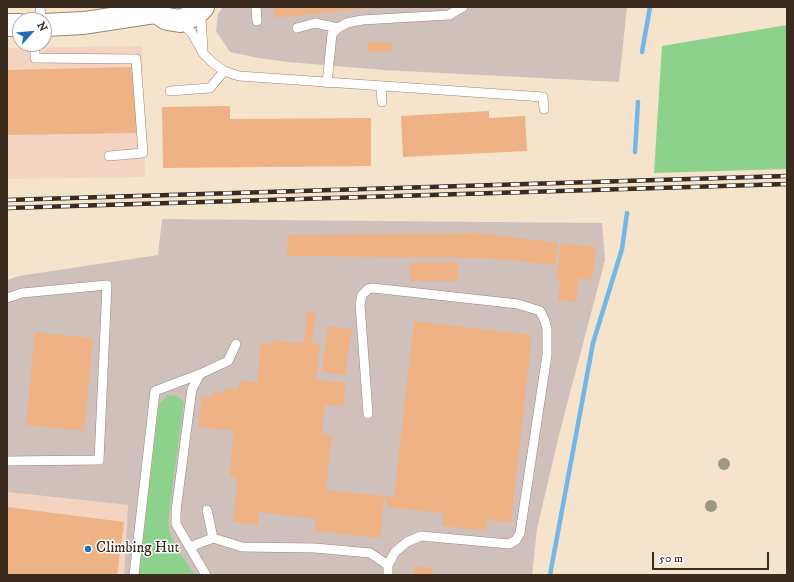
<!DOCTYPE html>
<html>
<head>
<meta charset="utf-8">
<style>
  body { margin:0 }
  #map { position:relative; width:794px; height:582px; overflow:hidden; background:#f6e3cb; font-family:"IM FELL DW Pica",serif }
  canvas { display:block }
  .frame { position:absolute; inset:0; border:8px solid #3b2a1e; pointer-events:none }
  .north { position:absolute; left:12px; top:12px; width:40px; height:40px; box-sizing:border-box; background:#fff; border:1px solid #b1aaa5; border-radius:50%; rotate:63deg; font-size:11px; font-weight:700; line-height:16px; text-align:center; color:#3b2a1e }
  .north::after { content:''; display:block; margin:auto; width:14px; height:18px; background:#1f6fb2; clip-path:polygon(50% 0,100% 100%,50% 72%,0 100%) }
  .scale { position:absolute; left:652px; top:552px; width:117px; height:18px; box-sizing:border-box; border:2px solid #3b2a1e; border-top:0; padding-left:5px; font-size:12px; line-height:14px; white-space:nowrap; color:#3b2a1e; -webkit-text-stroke:3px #fff; paint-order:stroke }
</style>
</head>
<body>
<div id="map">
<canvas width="794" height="582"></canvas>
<div class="frame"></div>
<div class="north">N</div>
<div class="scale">50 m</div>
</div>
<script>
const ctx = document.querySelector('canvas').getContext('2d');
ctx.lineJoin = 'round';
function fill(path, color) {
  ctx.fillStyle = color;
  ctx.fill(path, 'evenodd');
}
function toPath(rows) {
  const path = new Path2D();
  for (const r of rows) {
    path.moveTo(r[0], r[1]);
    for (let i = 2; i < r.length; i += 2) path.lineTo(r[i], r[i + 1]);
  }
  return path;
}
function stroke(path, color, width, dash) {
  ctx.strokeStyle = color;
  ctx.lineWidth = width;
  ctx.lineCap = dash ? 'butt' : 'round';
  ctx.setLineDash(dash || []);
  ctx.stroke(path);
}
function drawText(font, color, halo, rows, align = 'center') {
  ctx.font = font + ' "IM FELL DW Pica",serif';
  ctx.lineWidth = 3;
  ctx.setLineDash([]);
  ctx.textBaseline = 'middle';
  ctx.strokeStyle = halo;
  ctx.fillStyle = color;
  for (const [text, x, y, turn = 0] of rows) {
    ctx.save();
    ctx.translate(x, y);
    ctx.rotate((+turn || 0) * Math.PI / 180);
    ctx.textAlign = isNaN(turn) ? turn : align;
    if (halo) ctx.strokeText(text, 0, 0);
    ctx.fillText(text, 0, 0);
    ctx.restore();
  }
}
fill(toPath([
  [142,46,145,177,7,179,7,48],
  [7,492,128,505,124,575,7,575]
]), '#f4d3c0');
fill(toPath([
  [223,7,627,7,619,82,383,70,288,62,258,58,230,52,216,31,218,14],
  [162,219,602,223,605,260,559,435,537,529,532,575,124,575,128,505,7,492,7,280,19,276,158,255]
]), '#d0c0bc');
fill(toPath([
  [787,25,787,169,654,173,662,46],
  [167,395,177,396,184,402,168,521,170,535,177,549,195,575,139,575,159,405]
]), '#8cd28c');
stroke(toPath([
  [642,52,650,7],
  [635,152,638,102],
  [550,575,593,343,622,249,627,213]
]), '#72b7e8', 4.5);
fill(toPath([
  [274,7,367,7,367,8,275,18],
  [368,42,391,42,392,51,368,52],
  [135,67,137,133,7,135,7,70],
  [230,106,230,119,371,118,371,166,163,168,162,107],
  [489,111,489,118,525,116,527,151,403,157,401,116],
  [479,233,558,243,555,265,486,258,287,256,288,235],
  [561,243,596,247,592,280,579,278,576,302,558,300,560,278,556,278],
  [458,262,458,281,410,281,410,263],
  [307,311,316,312,312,344,320,344,316,379,346,383,343,407,325,405,322,434,332,435,326,490,394,497,414,321,532,335,511,523,487,520,486,531,442,526,443,513,386,507,387,500,384,499,380,538,314,531,316,519,259,512,258,525,233,522,237,478,229,477,234,431,198,427,202,396,212,397,213,392,223,393,225,388,238,390,239,380,257,382,261,343,273,344,273,340,304,343],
  [328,326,352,329,345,375,322,372],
  [35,332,93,338,84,431,26,425],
  [7,507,124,522,117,575,7,575],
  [414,566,433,568,432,575,414,575]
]), '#eeb284');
const lane = toPath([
  [40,7,41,20],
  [256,7,257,21],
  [203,12,201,19,203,49],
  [181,22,192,33,203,53,213,63,224,71,239,76,543,97,544,109],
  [297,28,315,23,338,28],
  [35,44,35,58,136,59,143,153,109,156],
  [327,83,332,34,338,28,347,23,362,20,449,15,463,7],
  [381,87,382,102],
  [170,91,210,88,224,71],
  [7,298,22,293,107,285,99,460,7,461],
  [368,414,360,304,362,295,368,289,373,288,518,304,540,311,545,321,547,329,547,355,520,533,516,540,509,544,421,536,407,542,395,552,388,565,388,575],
  [207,510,213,538,242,547,315,548,370,553,388,565],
  [190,547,213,538],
  [134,575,155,391,200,374],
  [206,575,176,524,176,511,190,403,192,389,200,374,228,361,236,344]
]);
const secondary = toPath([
  [152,7,156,12,167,19,180,21,195,15,203,7],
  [7,25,20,25],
  [44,25,84,23,156,12]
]);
stroke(lane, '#988674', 10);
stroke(secondary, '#988674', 24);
stroke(lane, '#fff', 9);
stroke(secondary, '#fff', 22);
const rail = toPath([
  [7,200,787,176],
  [7,208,787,184]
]);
stroke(rail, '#3b2a1e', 4.5);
stroke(rail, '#fff', 3, [9]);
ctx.fillStyle = '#9c997e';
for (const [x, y] of [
  [724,464],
  [711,506]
]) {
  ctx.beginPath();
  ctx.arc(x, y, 6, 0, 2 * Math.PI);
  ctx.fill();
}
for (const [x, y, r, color] of [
  [88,549,4,"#1f6fb2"]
]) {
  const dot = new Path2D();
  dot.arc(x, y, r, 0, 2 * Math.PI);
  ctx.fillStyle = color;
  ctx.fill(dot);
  stroke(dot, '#fff', 1.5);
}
drawText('15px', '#3b2a1e', '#fff', [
  ["Climbing Hut",96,549]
], 'left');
</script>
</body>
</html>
